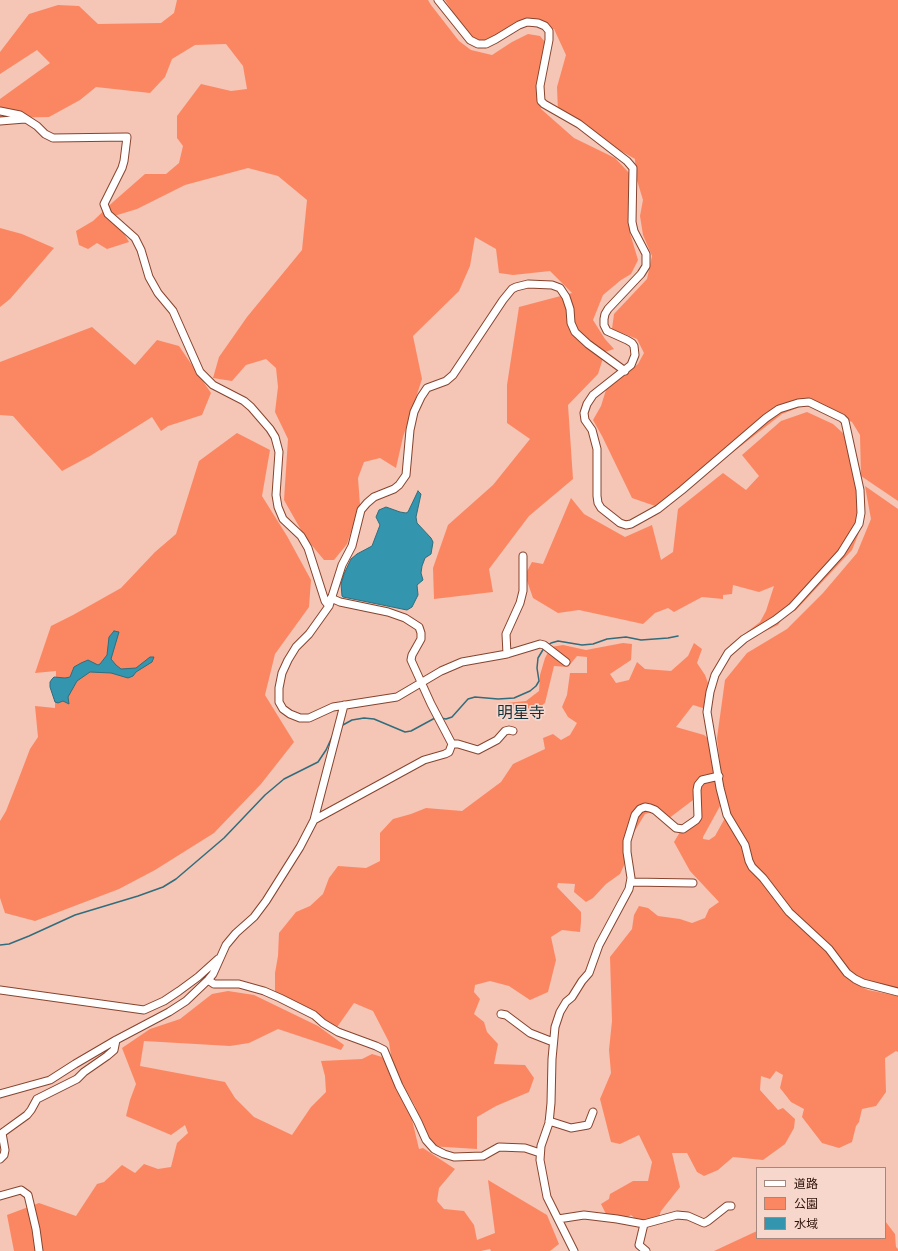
<!DOCTYPE html>
<html>
<head>
<meta charset="utf-8">
<style>
  body { margin:0 }
  #map { position:relative; width:898px; height:1251px; overflow:hidden; background:#f5c5b6; font-family:"Open Sans","Noto Sans JP",sans-serif }
  canvas { display:block }
  .legend { position:absolute; left:756px; top:1167px; width:130px; height:72px; box-sizing:border-box; background:#f7d6cc; border:1px solid #a5877d; margin:0; padding:5px 7px; list-style:none; font-size:12px; color:#2b1007 }
  .legend li { display:flex; align-items:center; gap:8px; height:20px }
  .legend b { width:20px; border:1px solid #a5877d }
</style>
</head>
<body>
<div id="map">
<canvas width="898" height="1251"></canvas>
<ul class="legend">
<li><b style="height:5px;background:#fff"></b>道路</li>
<li><b style="height:11px;background:#fb8762"></b>公園</li>
<li><b style="height:11px;background:#3395ae"></b>水域</li>
</ul>
</div>
<script>
const ctx = document.querySelector('canvas').getContext('2d');
ctx.lineJoin = 'round';
function fill(path, color) {
  ctx.fillStyle = color;
  ctx.fill(path, 'evenodd');
}
function toPath(rows) {
  const path = new Path2D();
  for (const r of rows) {
    path.moveTo(r[0], r[1]);
    for (let i = 2; i < r.length; i += 2) path.lineTo(r[i], r[i + 1]);
  }
  return path;
}
function stroke(path, color, width, dash) {
  ctx.strokeStyle = color;
  ctx.lineWidth = width;
  ctx.lineCap = dash ? 'butt' : 'round';
  ctx.setLineDash(dash || []);
  ctx.stroke(path);
}
function drawText(font, color, halo, rows, align = 'center') {
  ctx.font = font + ' "Open Sans","Noto Sans JP",sans-serif';
  ctx.lineWidth = 3.5;
  ctx.setLineDash([]);
  ctx.textBaseline = 'middle';
  ctx.strokeStyle = halo;
  ctx.fillStyle = color;
  for (const [text, x, y, turn = 0] of rows) {
    ctx.save();
    ctx.translate(x, y);
    ctx.rotate((+turn || 0) * Math.PI / 180);
    ctx.textAlign = isNaN(turn) ? turn : align;
    if (halo) ctx.strokeText(text, 0, 0);
    ctx.fillText(text, 0, 0);
    ctx.restore();
  }
}
fill(toPath([
  [177,0,428,0,431,5,459,41,471,50,492,55,512,42,528,34,540,36,550,48,539,85,541,109,574,138,615,158,630,174,630,233,638,260,631,274,621,280,603,295,593,320,605,339,614,349,605,352,598,374,568,405,573,479,529,516,489,569,493,592,434,599,433,568,448,525,493,485,530,439,507,423,507,385,519,307,572,293,550,271,513,275,499,273,496,249,475,237,470,266,459,291,413,336,422,379,403,437,396,468,380,458,364,462,358,478,360,505,347,544,334,560,324,560,305,537,284,500,288,439,275,412,278,387,276,368,266,359,246,365,232,381,213,378,219,357,247,317,302,250,307,200,278,176,248,168,185,185,137,209,114,216,129,242,107,249,97,243,88,249,79,245,76,231,93,221,113,202,145,174,166,174,179,163,183,146,177,138,177,116,201,84,231,91,247,89,243,66,226,44,195,45,172,59,165,77,150,93,96,87,80,100,49,117,0,118,0,99,50,63,37,50,0,74,0,52,29,14,58,5,79,6,98,24,161,23,174,13],
  [445,0,898,0,898,501,861,476,860,435,852,422,810,403,782,414,661,508,632,498,602,436,593,420,601,406,606,390,638,364,644,353,637,339,612,329,614,314,647,279,652,256,643,235,640,216,643,200,636,177,635,159,586,131,558,112,557,87,566,55,554,29,527,25,486,45,471,40],
  [0,228,22,234,54,248,10,299,0,307],
  [92,327,135,365,157,340,179,346,211,393,202,415,168,426,161,431,152,417,90,456,62,471,13,416,0,415,0,362],
  [807,412,833,424,844,434,862,504,860,530,852,550,796,610,784,616,778,625,753,637,731,653,730,645,760,622,766,611,774,586,759,592,733,585,732,594,723,595,723,599,702,597,674,612,668,608,655,613,643,624,579,610,558,613,533,598,525,575,532,562,543,564,571,498,584,514,625,537,652,525,661,560,673,552,678,509,723,473,746,490,759,476,742,455,781,421],
  [237,433,270,450,262,496,287,536,311,580,309,607,275,654,265,695,294,742,261,784,214,833,155,870,119,889,35,921,5,913,0,898,0,821,6,811,17,783,30,749,38,737,35,706,55,708,56,671,35,673,51,626,73,615,121,588,155,552,176,534,199,461],
  [865,486,898,509,898,988,867,981,854,974,793,912,753,865,732,819,724,798,717,738,725,680,747,653,787,629,823,593,857,553,871,519],
  [623,643,632,644,631,660,610,674,616,683,629,680,637,662,645,669,671,671,688,656,694,643,702,649,697,663,705,675,708,683,706,709,693,705,676,727,704,735,710,740,715,773,704,775,696,783,693,800,668,819,656,811,645,814,625,847,626,861,620,874,606,884,593,898,586,902,574,892,575,884,558,883,557,887,581,912,581,922,580,932,562,930,551,937,556,960,548,992,530,1000,509,986,490,981,475,985,474,992,480,999,474,1014,484,1022,487,1032,498,1044,494,1064,525,1065,534,1078,529,1092,496,1106,477,1117,477,1149,429,1146,415,1106,397,1075,392,1062,389,1042,373,1011,354,1003,335,1030,275,997,275,973,278,956,279,933,296,912,310,906,323,894,329,878,338,866,366,868,380,861,380,833,393,819,411,814,426,808,462,811,501,782,513,764,545,749,543,738,553,734,561,740,570,735,577,723,568,717,562,707,567,695,570,673,587,673,587,657,577,656,568,667,554,666,545,703,532,713,497,704,526,701,539,691,540,675,545,658,551,647,563,645,586,650],
  [713,779,717,782,720,806,703,837,703,839,709,840,715,836,725,818,740,843,751,872,757,876,766,886,776,902,791,919,810,933,828,950,845,974,854,983,868,990,898,996,898,1052,896,1051,885,1058,886,1092,876,1106,862,1109,859,1122,856,1126,852,1142,839,1148,822,1143,802,1117,804,1109,791,1102,780,1088,783,1075,776,1071,770,1079,761,1076,760,1090,778,1110,783,1108,795,1119,794,1128,785,1144,763,1160,733,1157,718,1170,704,1176,697,1172,687,1153,672,1153,680,1187,661,1211,658,1219,646,1228,631,1215,625,1219,610,1222,601,1204,609,1199,610,1194,633,1181,648,1181,652,1162,639,1135,620,1144,611,1142,600,1099,611,1073,609,1050,612,1021,610,957,632,929,634,915,639,906,648,908,658,916,680,919,692,923,705,918,709,909,719,902,690,871,674,842,680,832,698,823,699,787,703,783],
  [228,991,254,995,318,1026,344,1045,341,1050,278,1029,249,1043,230,1046,144,1041,140,1066,225,1082,235,1098,254,1117,292,1135,311,1107,326,1092,325,1076,321,1061,362,1059,372,1054,382,1057,389,1066,409,1107,419,1149,423,1148,455,1169,439,1188,437,1201,444,1209,464,1211,474,1225,477,1240,495,1233,488,1180,547,1215,559,1244,550,1251,491,1251,490,1249,481,1251,14,1251,7,1215,39,1203,76,1216,97,1184,104,1182,122,1165,135,1173,144,1164,158,1169,171,1167,177,1143,188,1133,185,1125,171,1135,126,1116,130,1100,136,1084,122,1048,150,1029,180,1019,212,994],
  [885,1221,895,1234,896,1247,898,1249,898,1251,714,1251,757,1231,757,1238,885,1238]
]), '#fb8762');
const water = toPath([
  [418,491,421,494,416,517,417,523,431,538,433,542,431,554,425,558,422,566,421,573,423,580,417,585,418,595,412,607,407,610,343,597,342,596,341,584,344,574,351,559,357,554,372,546,380,525,376,517,379,510,386,507,400,512,406,513,408,512,418,491],
  [114,631,119,632,111,659,116,665,121,669,136,668,150,657,154,657,152,662,136,672,133,676,128,678,111,673,90,672,77,681,68,697,69,704,63,701,58,703,55,702,50,687,50,682,52,679,54,677,65,678,70,677,74,667,81,663,88,660,98,665,100,664,107,655,109,637,114,631]
]);
fill(water, '#3395ae');
stroke(water, '#316d7c', 1);
stroke(toPath([
  [547,646,551,643,558,641,582,645,593,644,607,639,626,637,641,640,668,638,678,636],
  [441,718,446,719,452,717,468,699,475,697,498,699,514,698,530,691,536,686,539,681,537,668,538,658,544,648],
  [341,726,352,720,364,718,374,719,405,732,411,731,435,718],
  [0,945,9,944,29,936,75,915,138,896,163,887,176,879,224,838,265,795,284,779,318,762,326,750,332,737]
]), '#316d7c', 1.5);
const minor = toPath([
  [438,0,470,40,478,44,486,44,496,39,519,25,527,22,538,23,545,26,549,31,549,40,540,86,541,101,544,104,579,124,627,161,633,168,632,222,634,231,646,254,646,266,641,274,608,309,605,314,604,319,604,325,607,331,627,340,632,343,634,346,635,355,631,365,593,395,587,404,584,413,585,420,592,430,597,449,597,496,598,503,601,508,620,523,626,525,631,524,658,509,682,490,766,418,779,409,798,403,809,402,842,418,845,421,860,490,861,513,859,524,841,553,792,607,775,620,744,639,728,653,715,675,710,692,707,712,720,788,727,815,745,845,749,861,752,867,763,878,789,912,829,949,847,973,855,979,863,983,898,992],
  [0,111,20,115,37,126,45,134,53,138,127,137,124,161,122,168,104,204,108,214,135,238,141,250,149,277,158,293,173,311,200,372,213,385,244,401,251,407,270,429,275,437,279,452,276,495,278,507,283,519,301,536,308,548,325,601,329,606],
  [0,121,25,119],
  [507,654,506,634,520,603,523,591,523,556],
  [566,662,544,645,540,644,507,654,462,662,441,671,397,697,333,707,309,718,300,718,290,714,283,709,279,702,279,688,282,673,288,660,296,647,309,634,329,606,342,565,352,546,361,510,367,503,374,497,394,489,399,485,406,475,410,430,414,412,421,397,427,388,446,381,453,375,503,300,512,289,516,287,528,284,552,285,560,288,566,297,570,309,571,323,575,332,588,344,625,371],
  [452,744,458,744,478,750,497,740,505,731,509,730,513,731],
  [314,820,424,760,445,754,449,752,452,744,431,704,411,660,412,655,421,639,421,633,419,627,405,618,388,612,340,602,331,598],
  [631,882,693,883],
  [208,980,214,984,239,984,264,991,280,998,314,1015,323,1023,338,1032,376,1046,384,1050,399,1086,418,1122,426,1140,434,1149,444,1154,454,1157,483,1156,499,1147,525,1148,540,1153],
  [0,990,144,1010,164,1001,179,991,198,977,218,959],
  [501,1014,506,1015,530,1033,553,1042],
  [0,1094,50,1080,75,1064,116,1040,169,1012,186,1001,208,980,213,974,226,945,236,933,254,917,266,901,300,847,314,820,344,705],
  [549,1121,571,1128,588,1125,593,1112],
  [0,1159,4,1155,5,1150,2,1133,27,1115,31,1110,37,1099,77,1079,84,1072,107,1056,114,1050,116,1040],
  [0,1196,21,1190,28,1195,36,1229,39,1251],
  [558,1219,584,1215,617,1219,644,1224,677,1215,688,1216,704,1223,708,1221,727,1206,731,1206],
  [644,1224,639,1245,646,1251],
  [574,1251,547,1197,540,1160,541,1146,549,1123,551,1103,552,1059,555,1027,560,1012,566,1002,572,997,582,981,589,973,599,945,629,889,631,878,627,852,627,841,635,815,640,809,645,807,650,808,655,810,676,828,683,829,696,820,698,817,697,790,698,785,702,780,719,776]
]);
stroke(minor, '#86442e', 9);
stroke(minor, '#fff', 7);
drawText('16px', '#12323a', '#f7d6cc', [
  ["明星寺",521,713]
]);
</script>
</body>
</html>
